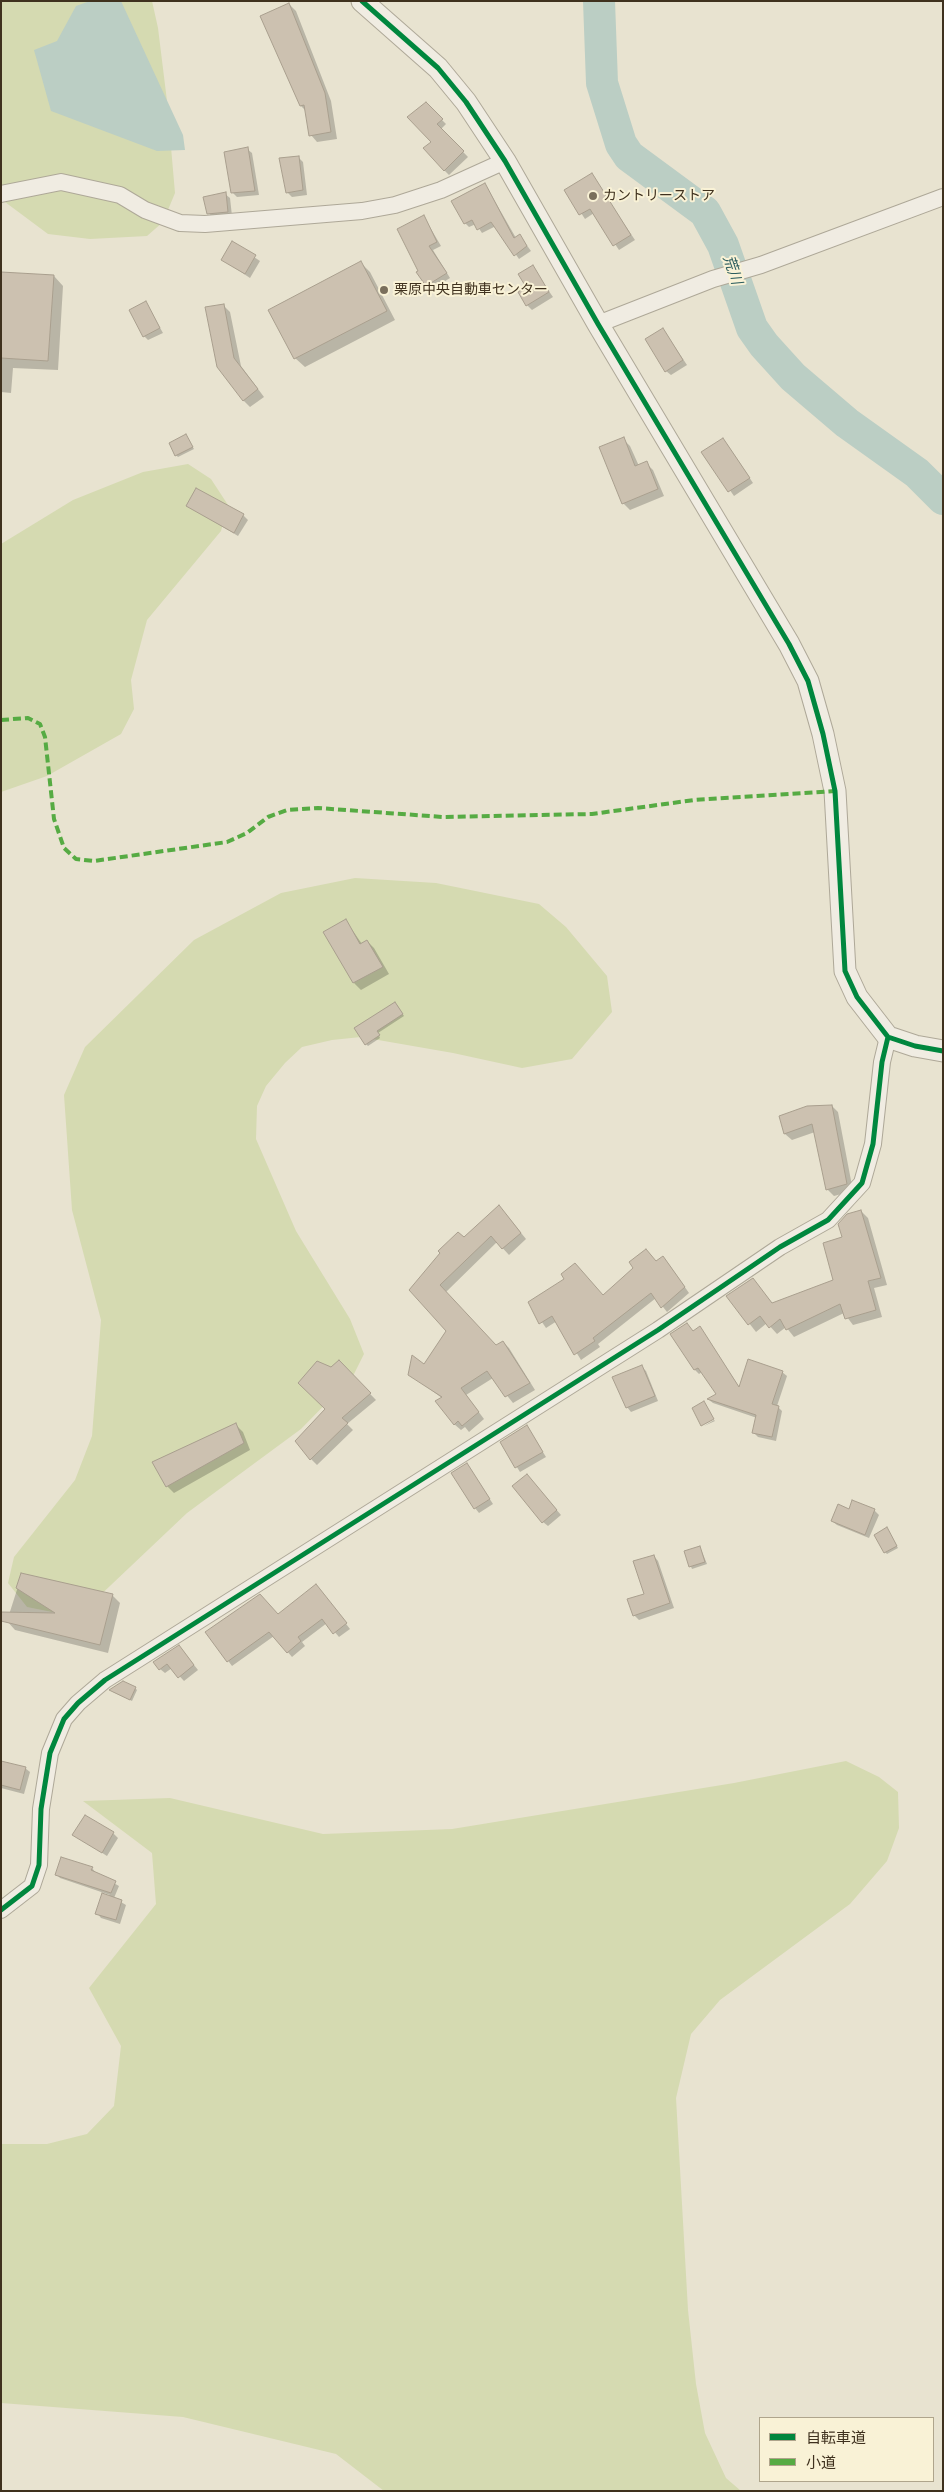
<!DOCTYPE html>
<html>
<head>
<meta charset="utf-8">
<style>
  body { margin:0 }
  #map { position:relative; width:944px; height:2492px; overflow:hidden; background:#e8e3d0; font-family:Bitter,"Noto Sans JP",serif }
  canvas { display:block }
  .frame { position:absolute; inset:0; border:2px solid #3f311e; pointer-events:none }
  .legend { position:absolute; left:759px; top:2417px; width:175px; height:65px; box-sizing:border-box; background:#f9f2d6; border:1px solid #afa58c; margin:0; padding:6px 9px; list-style:none; font-size:15px; color:#3f311e }
  .legend li { display:flex; align-items:center; gap:10px; height:25px }
  .legend b { width:25px; border:1px solid #afa58c }
</style>
</head>
<body>
<div id="map">
<canvas width="944" height="2492"></canvas>
<div class="frame"></div>
<ul class="legend">
<li><b style="height:6px;background:#00873e"></b>自転車道</li>
<li><b style="height:6px;background:#56ab43"></b>小道</li>
</ul>
</div>
<script>
const ctx = document.querySelector('canvas').getContext('2d');
ctx.lineJoin = 'round';
function fill(path, color) {
  ctx.fillStyle = color;
  ctx.fill(path, 'evenodd');
}
function toPath(rows) {
  const path = new Path2D();
  for (const r of rows) {
    path.moveTo(r[0], r[1]);
    for (let i = 2; i < r.length; i += 2) path.lineTo(r[i], r[i + 1]);
  }
  return path;
}
function stroke(path, color, width, dash) {
  ctx.strokeStyle = color;
  ctx.lineWidth = width;
  ctx.lineCap = dash ? 'butt' : 'round';
  ctx.setLineDash(dash || []);
  ctx.stroke(path);
}
function drawText(font, color, halo, rows, align = 'center') {
  ctx.font = font + ' Bitter,"Noto Sans JP",serif';
  ctx.lineWidth = 4;
  ctx.setLineDash([]);
  ctx.textBaseline = 'middle';
  ctx.strokeStyle = halo;
  ctx.fillStyle = color;
  for (const [text, x, y, turn = 0] of rows) {
    ctx.save();
    ctx.translate(x, y);
    ctx.rotate((+turn || 0) * Math.PI / 180);
    ctx.textAlign = isNaN(turn) ? turn : align;
    if (halo) ctx.strokeText(text, 0, 0);
    ctx.fillText(text, 0, 0);
    ctx.restore();
  }
}
fill(toPath([
  [1,1,152,1,158,28,167,101,175,193,163,222,147,236,90,239,48,234,5,202,1,195],
  [188,464,211,479,228,505,221,531,147,620,131,680,134,709,121,734,47,776,1,792,1,544,73,500,143,472],
  [355,878,436,883,539,904,566,927,607,976,612,1012,572,1059,522,1068,453,1053,361,1037,332,1040,302,1047,285,1063,266,1086,257,1106,256,1139,296,1231,350,1319,364,1354,353,1376,301,1429,187,1513,92,1603,71,1612,52,1612,27,1607,8,1583,14,1557,75,1480,92,1436,101,1320,72,1210,64,1095,85,1047,194,940,281,893],
  [846,1761,879,1777,898,1792,899,1828,887,1861,850,1904,720,2000,691,2034,676,2098,688,2310,696,2384,705,2433,726,2478,741,2491,384,2491,336,2454,183,2417,1,2403,1,2144,47,2144,87,2134,114,2106,121,2046,89,1988,156,1904,152,1853,83,1801,170,1798,323,1834,452,1829,734,1783]
]), '#d5dab1');
fill(toPath([
  [90,1,121,1,183,135,185,150,157,151,51,111,34,50,57,41,76,6]
]), '#bbcec4');
fill(toPath([
  [289,4,296,11,331,101,337,139,317,142,311,135,306,111,301,106],
  [426,104,446,124,441,129,468,157,449,175,444,170,432,142],
  [247,149,252,153,259,195,237,197,232,192],
  [298,157,303,162,307,195,292,197,287,192],
  [591,175,635,240,619,250,594,213,585,219,566,190],
  [485,184,516,238,523,240,531,251,519,259,496,226,482,233,476,224,469,227,465,223],
  [225,194,230,198,232,216,213,218,209,213],
  [424,217,441,246,433,250,450,278,431,290,427,285],
  [233,243,260,261,250,278,223,260],
  [361,263,370,272,395,320,305,367,295,358],
  [532,267,553,297,532,310,527,305,528,287],
  [1,273,54,276,63,286,58,370,13,368,11,393,1,392],
  [146,303,163,333,148,340,144,336],
  [223,305,230,312,241,366,264,397,250,407,243,400,207,308],
  [663,329,687,365,671,375,666,371],
  [186,436,194,449,178,457,176,455],
  [623,439,630,446,639,466,646,463,653,470,664,496,630,510,623,503],
  [727,444,753,483,734,496,703,452],
  [188,506,243,515,248,520,238,536],
  [346,921,362,944,367,941,374,948,389,974,361,990,354,983,325,932],
  [397,1005,404,1016,378,1033,380,1038,368,1046,366,1044],
  [832,1106,838,1112,853,1191,834,1196,827,1189,815,1132,792,1140,785,1134,781,1117],
  [861,1211,868,1218,887,1285,874,1288,882,1317,853,1325,844,1313,794,1337,786,1327,777,1334,767,1323,756,1332,728,1296,752,1279,773,1304,835,1281,843,1238],
  [505,1213,526,1239,509,1255,497,1242,446,1292,496,1347,503,1342,509,1348,535,1390,513,1403,493,1378,466,1395,484,1419,469,1432,465,1427,461,1430,454,1424,442,1398,409,1374,424,1366,448,1331,411,1290,464,1239],
  [656,1262,668,1263,689,1293,667,1312,656,1298,598,1344,600,1347,581,1360,557,1321,546,1328,529,1303,603,1296],
  [700,1328,740,1388,782,1372,787,1376,777,1406,782,1411,776,1441,758,1437,754,1433,757,1418,713,1403,709,1400,718,1395,702,1372,699,1374,695,1370,693,1332],
  [339,1362,376,1400,347,1424,353,1430,317,1465,311,1459,327,1409,331,1368],
  [641,1366,646,1371,658,1401,631,1412,627,1407],
  [714,1420,715,1421,704,1426],
  [236,1425,243,1432,250,1450,174,1493,167,1486],
  [527,1426,546,1457,520,1472,501,1442],
  [467,1464,493,1504,479,1513,475,1508],
  [531,1480,561,1515,548,1526,543,1522],
  [849,1510,874,1510,879,1515,869,1538,837,1525,832,1521],
  [887,1529,898,1548,887,1554,885,1552],
  [700,1547,707,1564,692,1569,685,1552],
  [654,1556,658,1561,674,1608,639,1620,634,1615,645,1594],
  [22,1574,112,1595,120,1603,108,1653,15,1630,7,1621],
  [320,1590,350,1629,339,1637,327,1623,302,1642,305,1646,292,1657,274,1636,232,1666,207,1632,278,1615],
  [183,1651,198,1670,184,1681,172,1668,165,1673,160,1669],
  [135,1688,137,1690,132,1701,113,1692],
  [1,1762,25,1768,30,1772,24,1794,1,1788],
  [113,1833,118,1838,107,1856,74,1835],
  [61,1858,92,1868,96,1873,119,1886,114,1898,126,1905,120,1924,101,1918,97,1913,110,1895,60,1878,56,1874]
]), '#0003');
stroke(toPath([
  [599,1,602,83,621,144,629,156,705,212,723,245,752,328,764,345,793,377,847,423,917,473,943,499]
]), '#bbcec4', 32);
const building = toPath([
  [289,3,325,93,331,132,309,136,304,105,300,106,260,16,289,3],
  [426,102,443,119,437,124,464,151,444,171,423,148,431,142,407,117,426,102],
  [248,147,255,191,231,193,224,152,248,147],
  [299,156,303,190,286,193,279,158,299,156],
  [592,173,631,235,613,246,590,209,579,215,564,190,592,173],
  [485,183,514,238,520,234,527,246,514,256,491,222,477,230,472,220,464,224,451,201,485,183],
  [226,192,228,212,207,214,203,197,226,192],
  [424,215,437,242,429,246,447,273,426,286,416,272,418,271,397,229,424,215],
  [232,241,256,255,245,274,221,260,232,241],
  [361,261,387,311,294,359,268,310,361,261],
  [533,265,549,292,526,306,518,292,526,287,518,274,533,265],
  [1,272,54,275,48,361,1,358,1,272],
  [146,301,160,328,143,337,129,310,146,301],
  [224,304,234,358,258,389,243,401,217,367,205,307,224,304],
  [663,328,683,360,665,372,645,339,663,328],
  [186,434,193,447,175,456,169,443,186,434],
  [624,437,635,466,647,461,658,489,622,504,599,447,624,437],
  [723,438,750,478,728,492,701,452,723,438],
  [196,488,244,514,234,533,186,506,196,488],
  [346,919,360,944,367,940,383,967,353,983,323,932,346,919],
  [395,1002,403,1014,377,1031,380,1035,365,1045,354,1028,395,1002],
  [832,1105,847,1184,826,1190,812,1124,784,1134,779,1116,807,1106,832,1105],
  [499,1205,521,1233,502,1249,491,1236,440,1285,496,1345,503,1341,530,1383,505,1397,487,1371,461,1388,479,1412,462,1426,458,1421,454,1425,435,1401,442,1397,408,1375,412,1355,424,1364,446,1331,409,1290,440,1253,438,1251,458,1232,464,1237,499,1205],
  [861,1210,881,1278,868,1281,876,1310,845,1319,840,1304,786,1330,780,1319,769,1328,760,1316,748,1325,726,1296,753,1278,772,1303,833,1280,823,1243,842,1237,838,1224,847,1214,861,1210],
  [646,1249,656,1261,663,1256,685,1287,661,1308,651,1293,593,1338,595,1341,574,1355,552,1316,539,1324,528,1302,564,1279,561,1274,575,1263,603,1295,633,1268,629,1262,646,1249],
  [687,1323,693,1331,700,1326,739,1387,748,1359,783,1371,772,1404,779,1406,772,1437,752,1433,756,1415,707,1399,716,1394,698,1368,694,1370,670,1334,687,1323],
  [339,1360,371,1393,342,1418,348,1423,310,1460,295,1441,325,1409,298,1383,317,1361,331,1367,339,1360],
  [642,1365,655,1396,626,1408,612,1377,642,1365],
  [704,1401,714,1419,701,1426,692,1408,704,1401],
  [236,1423,244,1443,166,1487,152,1462,236,1423],
  [527,1425,543,1452,515,1468,500,1442,527,1425],
  [467,1463,490,1499,474,1509,451,1473,467,1463],
  [527,1474,557,1510,542,1523,512,1486,527,1474],
  [852,1500,875,1509,865,1535,831,1521,838,1504,849,1509,852,1500],
  [887,1527,897,1546,884,1553,874,1535,887,1527],
  [700,1546,705,1562,689,1567,684,1551,700,1546],
  [654,1555,670,1603,633,1616,627,1599,644,1594,633,1561,654,1555],
  [21,1573,113,1594,100,1645,1,1621,1,1612,55,1613,16,1588,21,1573],
  [316,1584,347,1623,333,1634,322,1619,298,1637,301,1641,287,1653,269,1632,227,1662,205,1632,260,1594,278,1614,316,1584],
  [179,1645,194,1665,178,1678,167,1664,159,1670,153,1662,179,1645],
  [123,1681,136,1687,130,1700,109,1690,123,1681],
  [1,1761,26,1767,20,1790,1,1785,1,1761],
  [85,1815,114,1832,102,1853,72,1835,85,1815],
  [61,1857,93,1867,91,1870,116,1881,111,1893,55,1875,61,1857],
  [102,1893,122,1900,116,1920,95,1914,102,1893]
]);
fill(building, '#ccc1b0');
stroke(building, '#a99f8e', 1);
const minor = toPath([
  [1,194,61,182,120,195,145,210,180,223,205,224,362,211,395,205,441,190,505,161],
  [598,324,713,279,761,265,943,197],
  [1,1910,32,1886,39,1865,41,1809,50,1753,64,1719,78,1703,105,1680,658,1330,780,1247,828,1220,862,1183,873,1144,882,1062,888,1037]
]);
const tertiary = toPath([
  [362,1,438,68,466,102,505,161,598,324,789,644,808,681,823,734,835,791,845,971,857,997,888,1037,915,1046,943,1051]
]);
stroke(minor, '#aea898', 18);
stroke(tertiary, '#aea898', 23);
stroke(minor, '#f0ece2', 16);
stroke(tertiary, '#f0ece2', 21);
stroke(toPath([
  [1,720,28,718,40,724,45,737,54,819,64,848,76,859,94,861,227,842,247,833,268,817,287,810,318,808,443,817,592,814,694,800,835,791]
]), '#56ab43', 4, [8, 4]);
stroke(toPath([
  [362,1,438,68,466,102,505,161,598,324,789,644,808,681,823,734,835,791,845,971,857,997,888,1037,915,1046,943,1051],
  [1,1910,32,1886,39,1865,41,1809,50,1753,64,1719,78,1703,105,1680,658,1330,780,1247,828,1220,862,1183,873,1144,882,1062,888,1037]
]), '#00873e', 5);
for (const [x, y, r, color] of [
  [593,196,5,"#7a6f5c"],
  [384,290,5,"#7a6f5c"]
]) {
  const dot = new Path2D();
  dot.arc(x, y, r, 0, 2 * Math.PI);
  ctx.fillStyle = color;
  ctx.fill(dot);
  stroke(dot, '#f9f2d6', 2);
}
drawText('14px', '#3f311e', '#f9f2d6', [
  ["カントリーストア",603,196],
  ["栗原中央自動車センター",394,290]
], 'left');
drawText('italic 15px', '#2d5e5f', '#f9f2d6', [
  ["荒川",732,270,71]
]);
</script>
</body>
</html>
